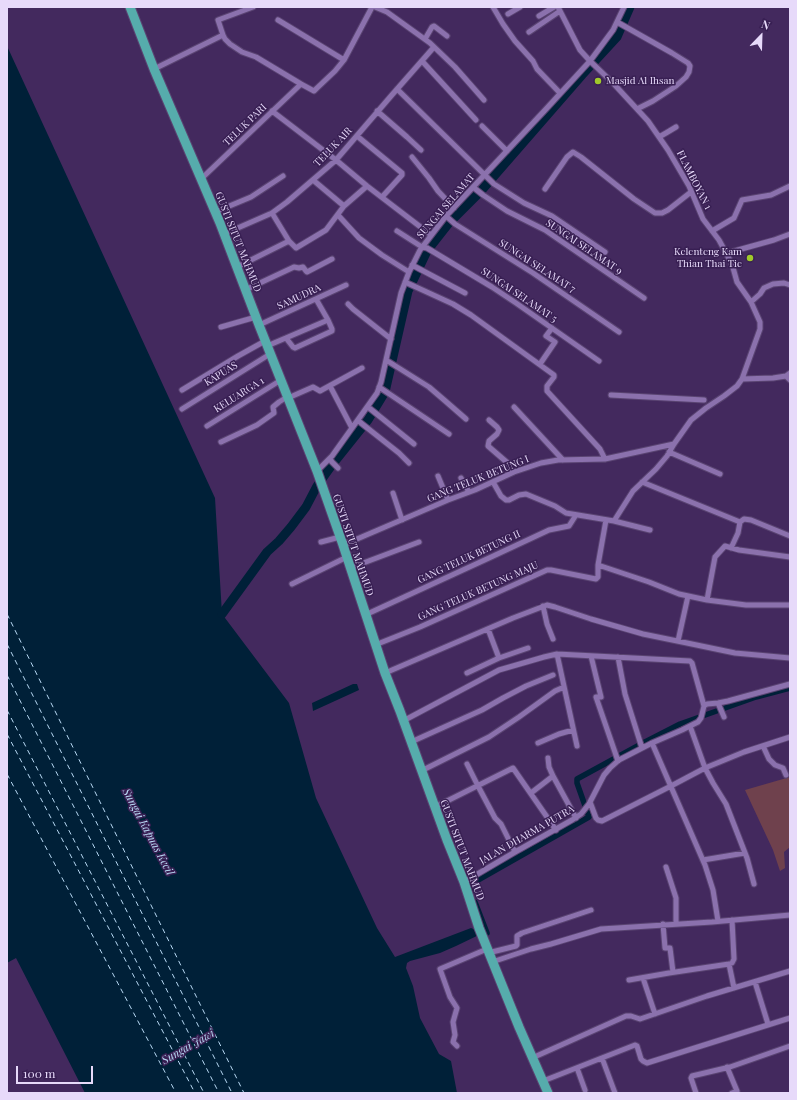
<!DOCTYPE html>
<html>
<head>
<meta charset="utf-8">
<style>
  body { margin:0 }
  #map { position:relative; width:797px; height:1100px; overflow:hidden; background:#43295e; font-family:"Playfair Display",serif }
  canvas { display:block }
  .frame { position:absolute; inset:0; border:8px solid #e7dafa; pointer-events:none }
  .north { position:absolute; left:741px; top:16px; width:40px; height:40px; -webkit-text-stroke:3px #381f53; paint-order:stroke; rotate:23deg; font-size:11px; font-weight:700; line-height:16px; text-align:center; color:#e7dafa }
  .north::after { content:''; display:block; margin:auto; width:14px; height:18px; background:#e7dafa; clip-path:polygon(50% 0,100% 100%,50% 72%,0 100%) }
  .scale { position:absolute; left:16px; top:1066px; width:77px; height:18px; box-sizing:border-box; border:2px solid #e7dafa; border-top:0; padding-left:5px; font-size:12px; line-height:14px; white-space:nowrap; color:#e7dafa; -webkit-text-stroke:3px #381f53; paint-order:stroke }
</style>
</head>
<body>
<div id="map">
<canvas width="797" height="1100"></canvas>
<div class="frame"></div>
<div class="north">N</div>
<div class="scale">100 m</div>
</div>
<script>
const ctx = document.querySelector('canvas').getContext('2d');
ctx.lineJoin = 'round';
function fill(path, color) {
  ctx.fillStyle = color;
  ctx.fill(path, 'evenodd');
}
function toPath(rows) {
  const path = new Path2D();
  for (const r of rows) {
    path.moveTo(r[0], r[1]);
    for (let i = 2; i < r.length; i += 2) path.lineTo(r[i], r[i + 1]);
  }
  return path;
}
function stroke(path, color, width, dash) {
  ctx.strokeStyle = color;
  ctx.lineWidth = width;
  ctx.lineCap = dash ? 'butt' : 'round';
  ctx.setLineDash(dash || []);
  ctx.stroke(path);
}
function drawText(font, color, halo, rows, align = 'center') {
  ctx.font = font + ' "Playfair Display",serif';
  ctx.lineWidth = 3;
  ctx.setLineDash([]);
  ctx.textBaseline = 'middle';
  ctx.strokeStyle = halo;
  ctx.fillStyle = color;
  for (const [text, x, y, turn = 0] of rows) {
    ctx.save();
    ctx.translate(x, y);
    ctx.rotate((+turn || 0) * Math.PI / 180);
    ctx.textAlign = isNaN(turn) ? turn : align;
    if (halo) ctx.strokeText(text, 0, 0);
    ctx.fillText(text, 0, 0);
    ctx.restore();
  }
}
fill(toPath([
  [790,777,790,847,784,852,785,868,780,871,773,850,745,790]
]), '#6f414d');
fill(toPath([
  [7,46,215,498,222,614,289,703,316,798,377,928,395,957,471,928,483,933,456,946,440,953,410,961,407,963,406,968,413,986,420,1018,439,1054,451,1061,457,1093,85,1093,16,958,7,963],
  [353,684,357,684,359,690,313,711,312,703]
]), '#002038');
stroke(toPath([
  [471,892,469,886,471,884,589,817,577,783,577,779,643,743,680,724,756,697,790,688],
  [475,902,487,933,483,933]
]), '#002038', 5.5);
stroke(toPath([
  [222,614,267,552,279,541,291,527,306,507,317,486,332,465,368,420,385,392,408,291,427,251,449,223,481,191,582,75,617,37,630,7]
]), '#002038', 9);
stroke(toPath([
  [7,614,244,1093],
  [7,644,232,1093],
  [7,675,219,1093],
  [7,710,204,1093],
  [7,734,195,1093],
  [7,774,176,1093]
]), '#b8d9f4', 1, [5, 4]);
const minor = toPath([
  [375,7,387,12,430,43,455,67,484,100],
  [493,7,503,24,515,41,533,61,537,69,560,93],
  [508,14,520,7],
  [539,16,554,7],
  [278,20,344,60],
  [617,22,672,53,688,63,690,66,689,72,686,77,676,86,653,101,637,109],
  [529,32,560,11],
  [223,35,225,39,230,44,242,52,256,57,301,84,314,91,317,88,335,71,344,60,371,9,372,7],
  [425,39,432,27,434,26,447,36],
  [422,61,476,120],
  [154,69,223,35,218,20,253,7],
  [397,89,494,184,524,203,552,216,605,252],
  [272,111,336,160,367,186,431,235],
  [377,111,407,137,421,150],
  [482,126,507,151],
  [357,136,402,173,402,175,382,197],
  [659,137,666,133,676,127],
  [412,157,429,178,438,191,454,208],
  [201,179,301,84],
  [313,180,344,206],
  [473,187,483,195,507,211,545,230,644,298],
  [545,189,567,157,573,152,581,157,634,199,655,213,662,213,668,210,691,192],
  [215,212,251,197,283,176],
  [272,213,289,241,296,248,326,230,344,206,367,186],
  [338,215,359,238,382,255,409,272],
  [446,216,455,224,533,273,619,332],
  [397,231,422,247,427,248,492,287,516,303,599,361],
  [712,231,734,218,742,200,771,195,790,186],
  [224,234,272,213,287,202,336,160,391,96,434,47],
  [727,253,774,240,790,234],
  [412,265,465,293],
  [237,267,289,241],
  [405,282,453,304,471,315,554,375,554,377,547,386,547,391,600,449,605,459],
  [245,290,294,267,299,268,303,267,306,271,307,272,332,259],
  [751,302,760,294,764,288,773,284,784,283,790,285],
  [348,304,353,309,391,339],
  [259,325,346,285],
  [221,327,256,317],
  [286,338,293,347,295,348,332,331,332,329,328,320,316,299],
  [267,346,328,320],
  [386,360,429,387,443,399,466,419],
  [540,364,555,342,546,336,552,328],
  [786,376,790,380],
  [742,379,773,378,786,376,790,373],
  [330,386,352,428],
  [379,387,449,434],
  [182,390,238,356,265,341],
  [611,395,704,400],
  [288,398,313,387,320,391,362,368],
  [368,407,414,444],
  [514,407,563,460],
  [182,409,270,354],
  [358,420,361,423,399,453,409,463],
  [489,420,497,427,499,430,497,434,489,441,488,446,510,465,514,472],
  [207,426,281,380],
  [221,442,257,425,274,413,273,407,279,402,287,397],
  [669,452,720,474],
  [330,459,332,462,338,468],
  [317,471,332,456,377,393,381,382,401,293,409,272,420,250,446,216,546,109,590,61,613,30,624,7],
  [438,476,448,500],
  [461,478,469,492],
  [493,482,501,496,506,500,509,500,519,495,526,494,555,506,566,513,614,521,633,491,656,469,667,456,674,444,691,420,706,408,724,396,737,386,742,379,760,329,760,322,751,302,737,282,732,264,719,240,703,219,689,186,668,150,648,121,613,83,590,61,580,50,558,7],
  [642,482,740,522,744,519,751,520,790,536],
  [393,493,402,520],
  [614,521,650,530],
  [321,542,340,537],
  [343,545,448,500,475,490,514,472,541,463,558,460,605,459,674,444],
  [731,548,738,533,740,522],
  [598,565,606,520],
  [350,568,419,542],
  [292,584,347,557],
  [707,600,715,557,725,546,739,550,790,557],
  [543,606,547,624,553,639],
  [365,615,489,558,549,530,569,526,576,515],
  [678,641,688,596],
  [375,645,420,627,547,570,551,570,596,579,598,577,598,565,649,582,679,594,707,600,746,605,790,605],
  [591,656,601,697,596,697,618,761],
  [618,657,625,694,642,748],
  [499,658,528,648],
  [385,673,513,618,547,605,555,607,591,619,643,634,687,643,735,653,790,658],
  [467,673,499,658,488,629],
  [718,703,724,717],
  [403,721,499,670,544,657,557,654],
  [690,726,705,768,713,783,726,804,747,858,754,884],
  [411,742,482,710,503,698,526,686,553,675],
  [538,743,559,734,573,730],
  [652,743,705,865,713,890,718,921],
  [577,746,557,654,690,661,692,663,704,706],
  [763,746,769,759,775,765,783,768,786,775],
  [467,764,478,786,495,818,501,824,515,852],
  [421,771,489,737,519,717,555,691,564,687],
  [553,776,576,818],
  [531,793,553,776,549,767,548,758],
  [590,802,596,818,598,820,602,821,671,786,705,768,744,752,790,737],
  [435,807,513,768,556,830],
  [703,860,745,853],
  [666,867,676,898,676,924],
  [464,882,515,852,572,820,581,814,589,804,604,775,610,768,619,760,652,743,682,730,698,722,701,718,704,706,707,704,718,703,728,701,790,684],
  [663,924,665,948,670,948,673,972],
  [488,953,516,946,517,945,517,936,522,933,591,910],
  [492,962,531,949,551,944,601,929,712,922,790,915],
  [729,964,734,988],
  [643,978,655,1014],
  [629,980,669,973,729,964,732,963,734,959,732,920],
  [755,982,768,1024],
  [457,1046,453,1042,455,1035,453,1022,457,1008,450,997,440,969,487,949],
  [532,1058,626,1016,631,1016,640,1019,707,996,790,971],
  [602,1058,615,1093],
  [727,1067,737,1091,732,1093],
  [577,1068,585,1090],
  [543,1081,635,1045,637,1046,641,1059,643,1061,647,1063,790,1018],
  [696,1093,691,1078,692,1076,730,1067,790,1046]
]);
const trunk = toPath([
  [130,7,154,69,220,223,259,325,317,471,343,545,385,673,400,711,447,840,464,882,479,928,519,1027,548,1093]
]);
stroke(minor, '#5a4472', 7);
stroke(trunk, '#5a4472', 11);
stroke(minor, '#8b71ad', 5);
stroke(trunk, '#56acac', 9);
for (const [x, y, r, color] of [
  [598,81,4,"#a0c92b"],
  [750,258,4,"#a0c92b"]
]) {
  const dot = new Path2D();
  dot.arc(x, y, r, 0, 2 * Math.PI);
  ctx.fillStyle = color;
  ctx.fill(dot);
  stroke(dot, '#381f53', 1.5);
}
drawText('10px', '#e7dafa', '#381f53', [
  ["Masjid Al Ihsan",606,81],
  ["Kelenteng Kam",742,252,"right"],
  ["Thian Thai Tie",742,264,"right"]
], 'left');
drawText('10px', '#e7dafa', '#381f53', [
  ["TELUK PARI",245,125,-44],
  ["TELUK AIR",333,147,-46],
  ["FLAMBOYAN 1",694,180,63],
  ["SUNGAI SELAMAT",446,206,-49],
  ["GUSTI SITUT MAHMUD",238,242,68],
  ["SUNGAI SELAMAT 9",584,247,34],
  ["SUNGAI SELAMAT 7",537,266,33],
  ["SUNGAI SELAMAT 5",519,295,34],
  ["SAMUDRA",299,297,-25],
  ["KAPUAS",221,374,-32],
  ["KELUARGA 1",239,395,-32],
  ["GANG TELUK BETUNG I",478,479,-22],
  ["GUSTI SITUT MAHMUD",353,545,71],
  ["GANG TELUK BETUNG II",469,557,-25],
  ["GANG TELUK BETUNG MAJU",478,591,-24],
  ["JALAN DHARMA PUTRA",527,835,-30],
  ["GUSTI SITUT MAHMUD",462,850,69]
]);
drawText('italic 11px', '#b8d9f4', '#381f53', [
  ["Sungai Kapuas Kecil",148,832,62],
  ["Sungai Jawi",188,1047,-30]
]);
</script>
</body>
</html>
